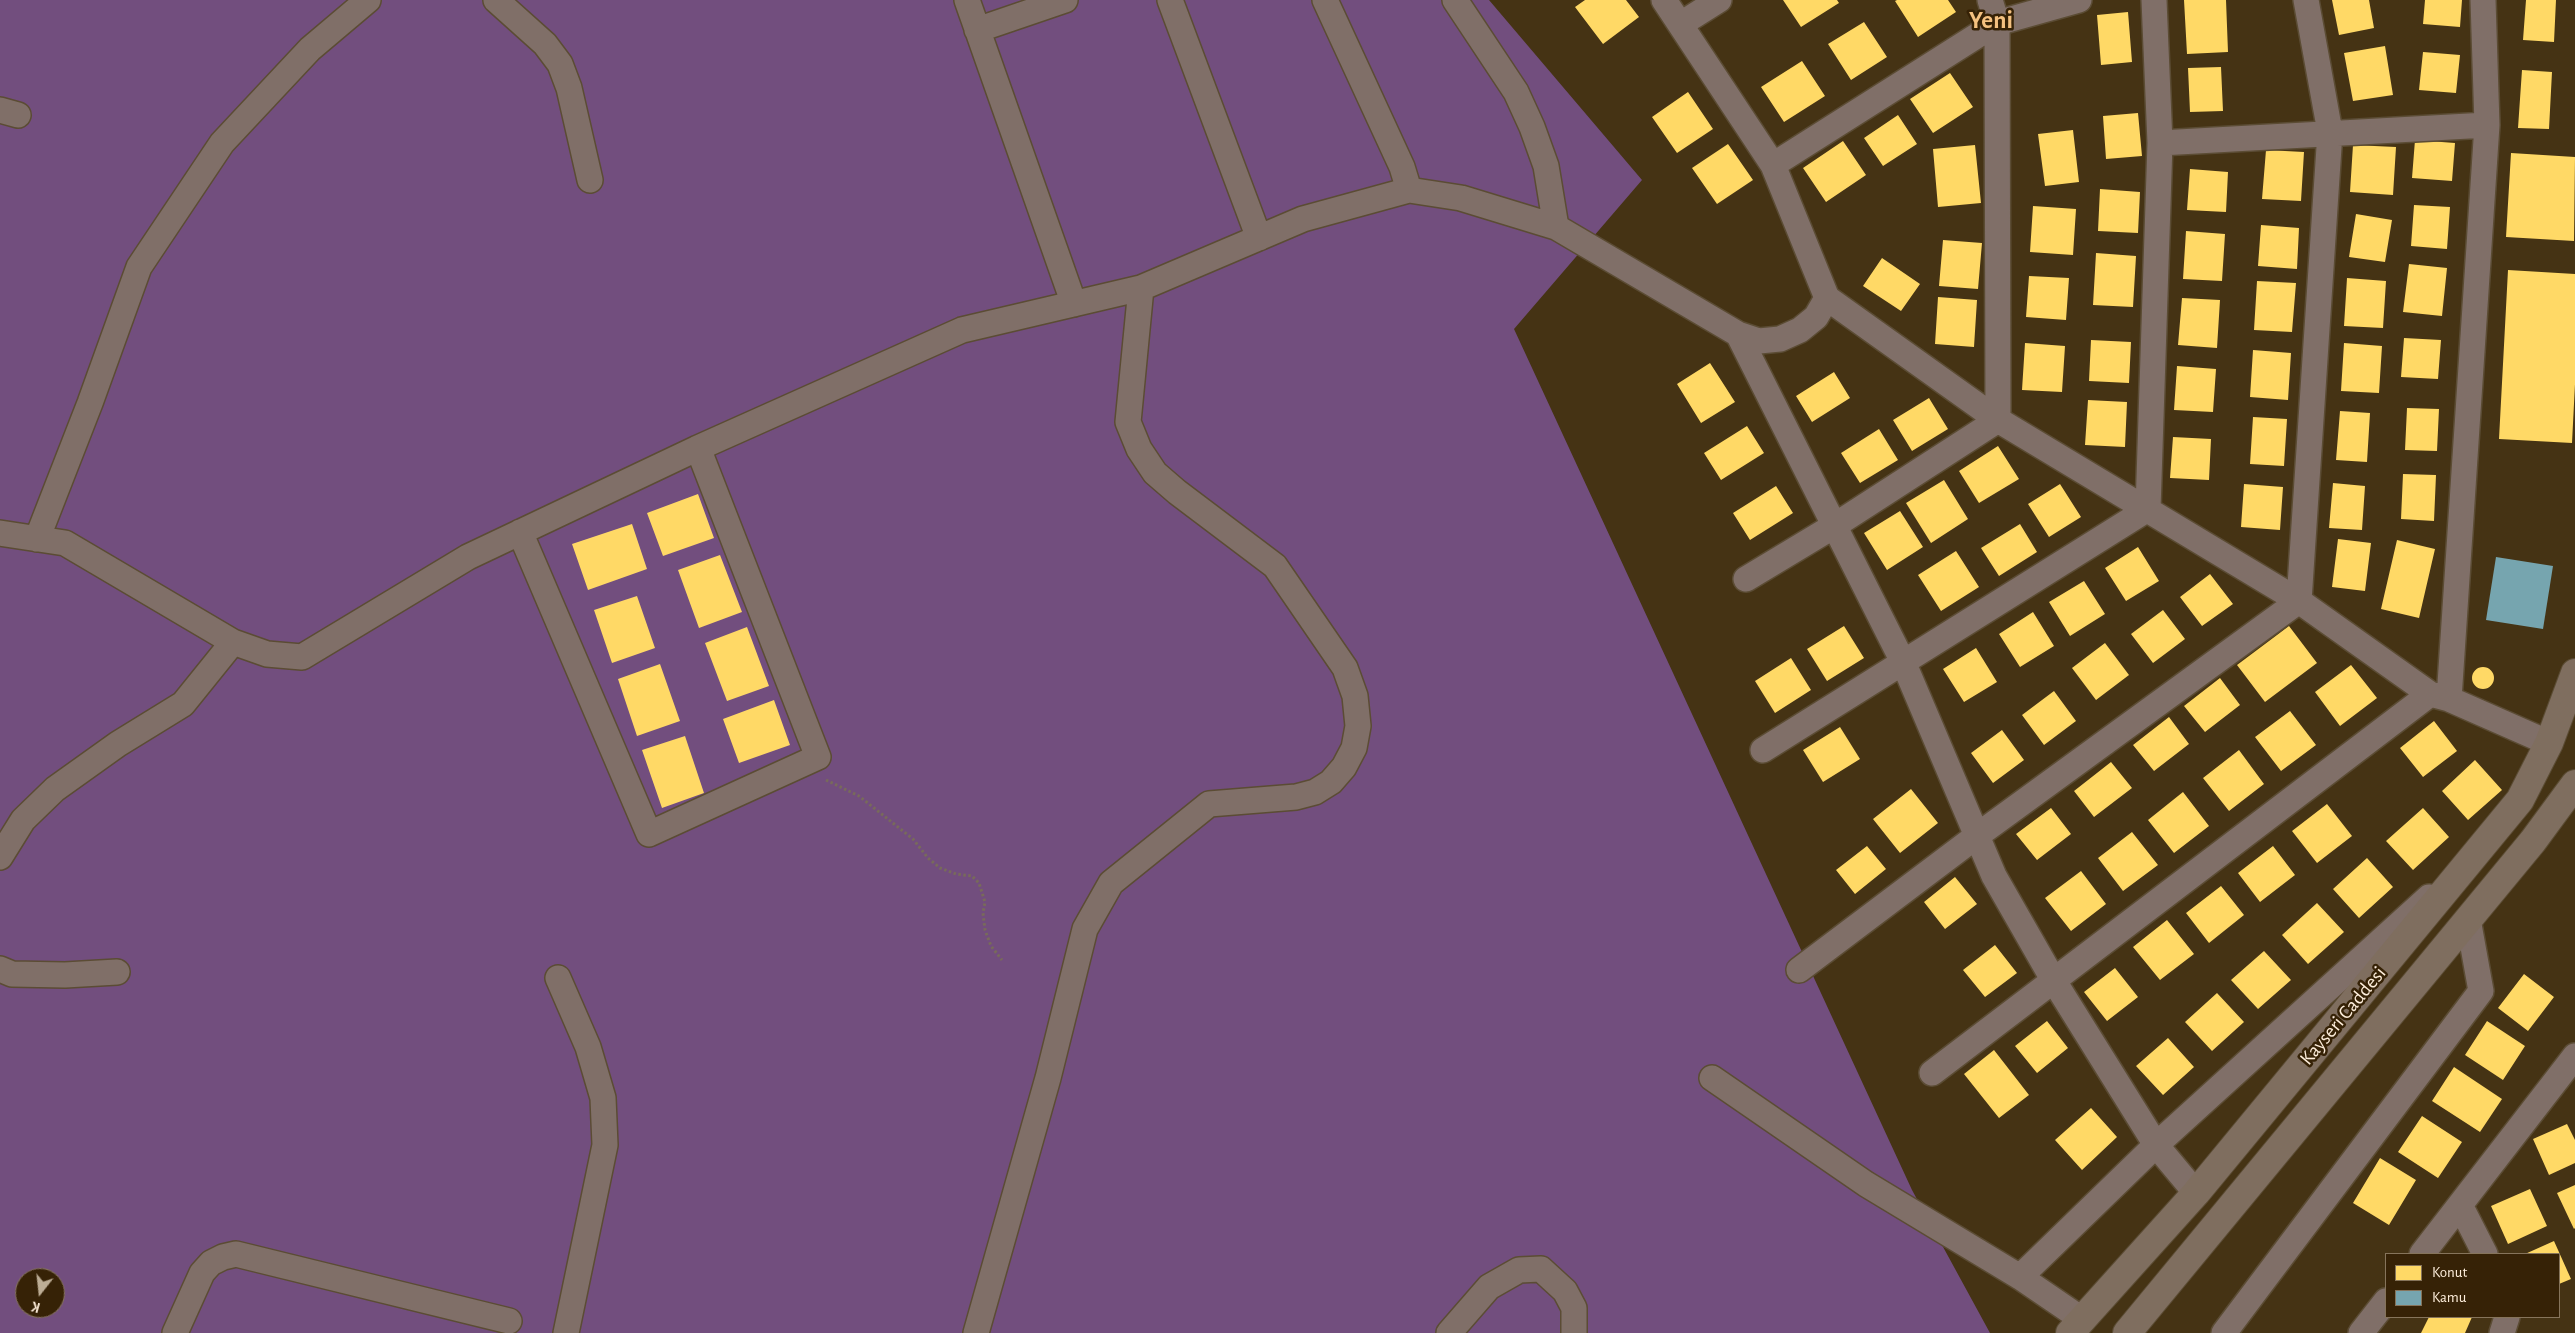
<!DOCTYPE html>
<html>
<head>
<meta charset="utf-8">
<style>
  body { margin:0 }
  #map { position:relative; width:2575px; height:1333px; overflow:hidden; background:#453314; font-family:"Alegreya Sans",sans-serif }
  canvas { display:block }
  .legend { position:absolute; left:2385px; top:1253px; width:175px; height:65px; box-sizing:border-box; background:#362206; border:1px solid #86745b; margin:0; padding:6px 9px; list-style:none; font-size:15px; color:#feeedb }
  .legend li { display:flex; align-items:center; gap:10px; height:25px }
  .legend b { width:25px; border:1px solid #86745b }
  .north { position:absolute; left:15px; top:1268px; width:50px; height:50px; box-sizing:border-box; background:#362206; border:1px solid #86745b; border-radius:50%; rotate:196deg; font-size:14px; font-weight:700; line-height:20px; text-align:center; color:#feeedb }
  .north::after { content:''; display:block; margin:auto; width:18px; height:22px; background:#bdad95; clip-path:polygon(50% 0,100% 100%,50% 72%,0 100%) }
</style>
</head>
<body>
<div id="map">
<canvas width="2575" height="1333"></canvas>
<ul class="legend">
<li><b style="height:14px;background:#ffd966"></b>Konut</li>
<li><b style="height:14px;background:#76a5af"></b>Kamu</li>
</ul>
<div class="north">K</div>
</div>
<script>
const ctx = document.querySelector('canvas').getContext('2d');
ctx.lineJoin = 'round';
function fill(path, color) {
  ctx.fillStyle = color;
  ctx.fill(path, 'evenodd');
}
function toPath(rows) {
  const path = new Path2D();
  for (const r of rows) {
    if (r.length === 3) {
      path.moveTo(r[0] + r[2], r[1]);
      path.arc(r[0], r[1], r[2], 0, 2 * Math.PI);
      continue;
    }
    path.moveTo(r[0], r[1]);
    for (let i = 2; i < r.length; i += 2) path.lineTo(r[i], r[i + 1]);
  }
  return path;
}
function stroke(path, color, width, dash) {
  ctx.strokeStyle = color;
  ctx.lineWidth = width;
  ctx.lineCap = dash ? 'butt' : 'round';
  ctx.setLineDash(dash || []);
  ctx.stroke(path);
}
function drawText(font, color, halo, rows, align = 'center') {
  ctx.font = font + ' "Alegreya Sans",sans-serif';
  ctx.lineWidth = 5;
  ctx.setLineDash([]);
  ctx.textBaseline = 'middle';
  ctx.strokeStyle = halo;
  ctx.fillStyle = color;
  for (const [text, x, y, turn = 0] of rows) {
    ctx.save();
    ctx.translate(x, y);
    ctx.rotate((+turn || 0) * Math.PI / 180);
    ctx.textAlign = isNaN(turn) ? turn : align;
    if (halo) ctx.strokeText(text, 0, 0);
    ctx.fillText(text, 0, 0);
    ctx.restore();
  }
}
fill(toPath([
  [0,0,1489,0,1642,180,1514,329,1912,1190,1990,1333,0,1333],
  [25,1278,55,1278,55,1308,25,1308]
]), '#724e7e');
fill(toPath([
  [1585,0,1626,0,1639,17,1603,44,1575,7],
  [1783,0,1837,0,1839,3,1801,27],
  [1897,0,1948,0,1956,12,1918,37,1895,1],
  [2184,0,2226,0,2228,52,2187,54],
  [2332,0,2369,0,2374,28,2339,35],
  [2425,0,2462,0,2460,27,2423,24],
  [2526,0,2556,0,2554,42,2523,40],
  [2128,12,2132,62,2101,65,2097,15],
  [1864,22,1887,57,1851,80,1828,44],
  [2385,46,2393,95,2353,101,2344,53],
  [2423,52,2460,55,2456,93,2419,90],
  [1802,61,1825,96,1784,122,1761,87],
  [2221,67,2223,111,2190,112,2188,68],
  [2522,70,2552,72,2549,129,2518,128],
  [1950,73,1973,107,1933,133,1910,99],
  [1688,92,1713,129,1677,153,1652,117],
  [2138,113,2142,156,2106,159,2103,116],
  [1898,115,1917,144,1883,166,1864,138],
  [2073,130,2079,182,2045,186,2038,134],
  [2415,140,2455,143,2452,181,2412,178],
  [1843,141,1866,175,1826,202,1803,168],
  [1728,144,1753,180,1717,204,1692,168],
  [1975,145,1981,203,1938,207,1933,149],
  [2353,145,2396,147,2393,195,2350,192],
  [2266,150,2304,152,2301,201,2262,199],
  [2511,153,2575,157,2574,241,2506,237],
  [2190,169,2228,172,2226,212,2187,210],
  [2100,189,2140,192,2138,233,2098,231],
  [2414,205,2450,207,2447,249,2411,246],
  [2033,206,2076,209,2073,255,2030,252],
  [2356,214,2392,220,2385,262,2349,257],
  [2261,225,2299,228,2297,269,2258,266],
  [2186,231,2225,234,2222,281,2183,279],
  [1943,240,1982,243,1978,289,1939,286],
  [2096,253,2136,256,2133,307,2093,305],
  [1882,258,1920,284,1901,311,1863,286],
  [2409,264,2447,268,2442,316,2403,312],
  [2508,270,2575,274,2575,384,2572,443,2499,439],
  [2029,276,2069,278,2066,320,2026,317],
  [2347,278,2386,281,2383,328,2344,326],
  [2257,281,2296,283,2292,332,2254,330],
  [1938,297,1977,300,1974,347,1935,344],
  [2182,298,2220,300,2217,348,2178,345],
  [2404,338,2441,340,2438,379,2401,377],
  [2091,340,2131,342,2129,383,2089,381],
  [2025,343,2065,346,2062,392,2022,390],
  [2344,343,2382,346,2379,393,2341,391],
  [2253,350,2291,353,2288,400,2250,397],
  [1710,363,1735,402,1701,423,1677,384],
  [2177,366,2216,369,2213,412,2174,410],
  [1834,372,1850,398,1812,422,1796,396],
  [1929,398,1948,429,1912,451,1893,420],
  [2088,400,2127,402,2125,447,2085,445],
  [2407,408,2439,409,2437,451,2405,450],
  [2340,411,2370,413,2367,462,2336,460],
  [2253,417,2287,419,2284,466,2250,464],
  [1747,426,1764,453,1721,480,1704,453],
  [1879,429,1898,460,1860,483,1841,453],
  [2173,437,2211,439,2209,480,2170,478],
  [1998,446,2019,479,1979,503,1959,471],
  [2403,474,2436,475,2434,521,2401,519],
  [1944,480,1968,519,1931,543,1906,503],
  [2333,483,2365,486,2362,530,2329,528],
  [2060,484,2081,517,2049,537,2028,504],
  [2244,484,2283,487,2280,530,2241,527],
  [1776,486,1793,513,1750,540,1733,513],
  [698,494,714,538,663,556,647,513],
  [1900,511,1923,547,1887,570,1864,533],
  [632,524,647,569,588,590,572,544],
  [2020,524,2037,552,1999,576,1981,548],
  [2338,539,2371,543,2365,591,2332,587],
  [2397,540,2435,549,2419,618,2381,609],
  [2138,547,2159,581,2126,601,2105,568],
  [1956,551,1979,587,1941,611,1918,575],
  [720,555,742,612,699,628,678,570],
  [2210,574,2233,604,2202,626,2180,597],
  [2084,581,2105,614,2070,636,2049,602],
  [637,596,655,648,612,663,594,610],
  [2163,610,2185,639,2153,663,2131,634],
  [2033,612,2054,646,2020,667,1999,634],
  [1844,626,1864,658,1827,681,1807,649],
  [2289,626,2317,663,2265,702,2237,665],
  [747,627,769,686,727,701,705,643],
  [2105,643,2129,675,2096,700,2072,668],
  [1976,648,1997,682,1964,702,1943,669],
  [1791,658,1811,690,1775,713,1755,681],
  [660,664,680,721,637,736,618,679],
  [2351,665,2377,698,2340,726,2315,692],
  [2483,678,11],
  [2220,678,2240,705,2205,732,2184,706],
  [2054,691,2076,721,2044,745,2022,715],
  [774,700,790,745,739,763,723,719],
  [2290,711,2316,745,2281,771,2255,737],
  [2169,717,2189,744,2154,771,2133,745],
  [2434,721,2457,751,2423,777,2400,748],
  [1840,727,1860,759,1823,782,1803,750],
  [2002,730,2024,760,1993,783,1971,753],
  [685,736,704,793,662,808,642,750],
  [2239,750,2264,784,2229,811,2203,778],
  [2475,760,2502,790,2468,820,2442,791],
  [2111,762,2132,788,2094,817,2074,791],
  [1911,789,1938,823,1900,853,1873,819],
  [2183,792,2209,826,2174,853,2148,820],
  [2327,804,2352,836,2317,863,2292,831],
  [2051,808,2071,834,2037,860,2016,834],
  [2423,808,2449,837,2413,870,2386,841],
  [2132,832,2158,865,2123,891,2098,858],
  [1867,846,1886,869,1855,894,1836,870],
  [2273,846,2295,875,2260,902,2238,873],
  [2367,858,2393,887,2359,918,2333,889],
  [2081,871,2106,904,2071,931,2045,898],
  [1955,877,1977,904,1945,929,1924,902],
  [2221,886,2244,915,2209,943,2186,913],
  [2317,903,2344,932,2308,964,2282,935],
  [2167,920,2194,954,2160,980,2133,947],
  [1995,945,2017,973,1985,997,1963,970],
  [2264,951,2291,980,2258,1009,2231,980],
  [2115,968,2138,997,2107,1021,2084,992],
  [2524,974,2554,997,2528,1031,2498,1008],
  [2217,993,2244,1022,2212,1051,2185,1022],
  [2047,1021,2068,1048,2037,1073,2015,1046],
  [2487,1021,2525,1046,2503,1080,2465,1055],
  [2168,1038,2194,1067,2163,1095,2136,1066],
  [1994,1050,2029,1095,1999,1118,1964,1074],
  [2454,1067,2502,1099,2480,1132,2432,1101],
  [2091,1108,2117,1137,2082,1170,2055,1140],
  [2422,1116,2462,1142,2438,1178,2398,1152],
  [2567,1124,2575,1140,2575,1163,2549,1175,2533,1139],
  [2380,1158,2416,1180,2389,1225,2353,1203],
  [2575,1185,2575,1228,2574,1229,2557,1193],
  [2530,1189,2547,1226,2508,1244,2491,1206],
  [2554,1241,2571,1279,2559,1284,2559,1254,2525,1254],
  [2429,1317,2472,1317,2465,1333,2421,1333]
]), '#ffd966');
fill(toPath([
  [2496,557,2553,566,2543,629,2486,620]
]), '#76a5af');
const minor = toPath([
  [496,0,545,44,560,64,569,88,590,180],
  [967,0,1074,304],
  [1170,0,1259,238],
  [1325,0,1402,167,1409,190],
  [1455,0,1516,92,1532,127,1546,166,1556,227],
  [1664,0,1773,165,1827,298,1998,420,2299,601,2430,694,2449,699,2549,743],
  [1990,0,1997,23,1998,420],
  [2154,0,2160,143],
  [2483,0,2487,125],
  [1681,24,1719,0],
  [977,30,1065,0],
  [0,110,18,115],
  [1773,165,1997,23,2079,0],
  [1738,334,1904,664,1994,876,2054,981,2156,1145,2196,1193],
  [520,532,649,834,818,757,698,448],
  [0,533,65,543,233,642,267,654,302,657,468,557,698,448,962,330,1141,288,1303,219,1409,190,1461,198,1556,227,1738,334,1759,341,1780,339,1800,330,1816,317,1827,298],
  [37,539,90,403,139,267,222,143,310,49,368,0],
  [1746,579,1834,526,1998,420],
  [1763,750,2148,509,2160,143,2487,125,2449,699],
  [0,857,23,820,55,789,118,744,183,704,233,642],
  [0,969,12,974,65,975,117,972],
  [1799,970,1978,835,2299,601,2330,132,2306,0],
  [558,978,588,1047,603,1098,605,1145,566,1333],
  [1932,1073,2430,694],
  [1712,1078,1866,1184,2020,1277,2083,1320],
  [2460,1205,2485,1254],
  [2422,1254,2575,1056],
  [2020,1277,2156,1145,2429,897],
  [175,1333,202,1273,211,1263,223,1257,236,1254,509,1321],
  [976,1333,1048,1078,1085,929,1111,883,1209,804,1296,797,1315,792,1331,782,1344,767,1354,748,1358,726,1355,696,1345,668,1275,566,1177,492,1155,473,1139,449,1128,422,1141,288],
  [1449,1333,1489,1287,1519,1270,1541,1269,1565,1291,1574,1308,1574,1333],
  [2224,1333,2481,991,2468,919],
  [2361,1333,2386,1301],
  [2502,1333,2507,1317]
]);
const major = toPath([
  [2070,1333,2196,1193,2520,800,2549,743,2575,673],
  [2127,1333,2533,841,2575,784]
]);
stroke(minor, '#5b4c34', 28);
stroke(major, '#5b4c34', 30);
stroke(toPath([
  [826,780,859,796,913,839,928,858,940,868,956,874,972,876,979,883,985,902,983,913,985,930,991,946,1002,960]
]), '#786a5b', 3, [2.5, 2.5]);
stroke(minor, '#806f68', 25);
stroke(major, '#7f6e5f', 28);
drawText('20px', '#feeedb', '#362206', [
  ["Kayseri Caddesi",2343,1016,-50]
]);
drawText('bold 25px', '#f4c180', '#362206', [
  ["Yeni",1991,20]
]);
</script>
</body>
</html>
